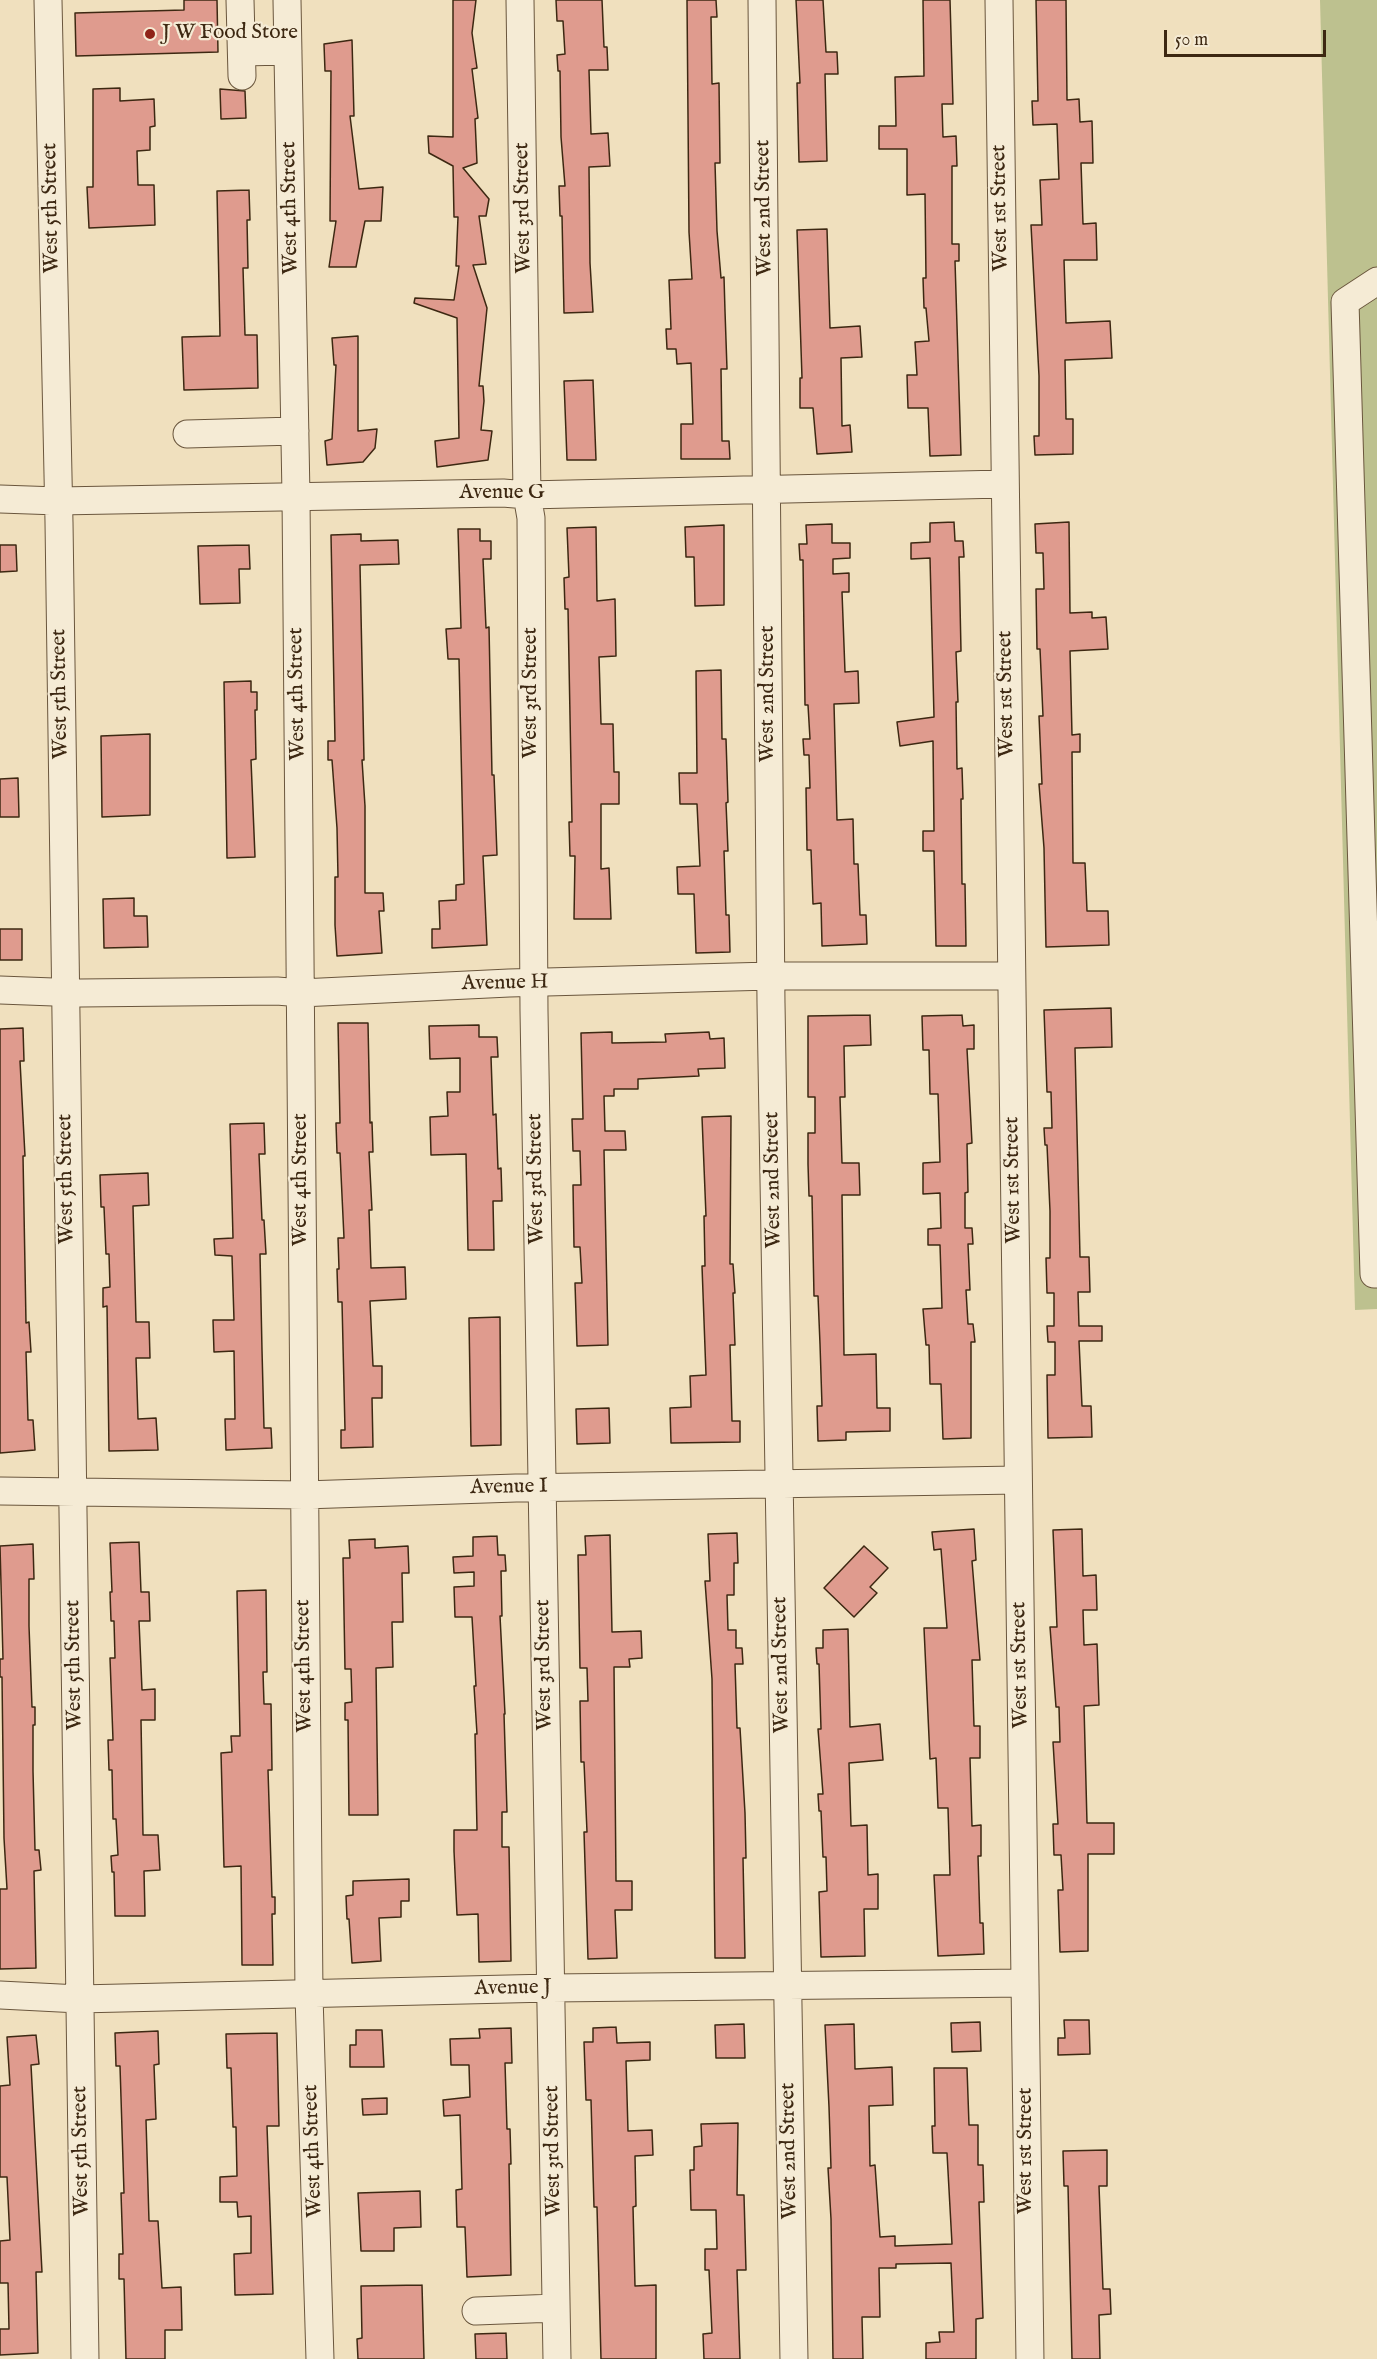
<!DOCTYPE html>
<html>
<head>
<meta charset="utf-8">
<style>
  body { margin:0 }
  #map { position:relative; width:1377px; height:2359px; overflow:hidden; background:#f0e0be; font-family:"IM FELL English",serif }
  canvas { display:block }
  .scale { position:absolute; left:1164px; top:30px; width:162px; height:27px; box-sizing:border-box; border:3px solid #3d2812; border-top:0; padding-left:8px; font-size:18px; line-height:21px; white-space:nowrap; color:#3d2812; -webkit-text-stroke:4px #f5ebd5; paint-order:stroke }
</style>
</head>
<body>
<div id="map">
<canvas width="1377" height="2359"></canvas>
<div class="scale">50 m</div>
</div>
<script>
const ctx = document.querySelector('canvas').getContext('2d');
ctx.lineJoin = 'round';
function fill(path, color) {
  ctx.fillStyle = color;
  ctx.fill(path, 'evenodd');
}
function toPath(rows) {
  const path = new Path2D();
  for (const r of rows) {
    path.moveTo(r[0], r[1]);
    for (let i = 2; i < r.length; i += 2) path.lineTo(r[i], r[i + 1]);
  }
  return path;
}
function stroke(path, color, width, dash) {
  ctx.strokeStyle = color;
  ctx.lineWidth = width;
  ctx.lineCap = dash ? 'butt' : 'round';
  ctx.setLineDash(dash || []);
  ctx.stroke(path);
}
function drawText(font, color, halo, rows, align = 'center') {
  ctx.font = font + ' "IM FELL English",serif';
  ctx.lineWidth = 4.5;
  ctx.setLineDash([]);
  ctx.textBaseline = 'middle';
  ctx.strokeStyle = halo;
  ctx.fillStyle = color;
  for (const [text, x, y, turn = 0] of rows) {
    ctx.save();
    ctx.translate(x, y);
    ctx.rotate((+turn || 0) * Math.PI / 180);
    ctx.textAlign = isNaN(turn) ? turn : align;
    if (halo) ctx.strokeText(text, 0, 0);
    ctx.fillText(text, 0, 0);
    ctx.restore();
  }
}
fill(toPath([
  [1320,0,1377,0,1377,1309,1355,1310]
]), '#bdc18f');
const building = toPath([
  [184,0,217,0,218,52,76,56,75,13,184,10,184,0],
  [453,0,476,0,472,33,477,68,472,69,478,118,475,119,477,163,463,168,489,199,486,216,479,216,486,264,473,265,487,308,479,386,483,386,484,401,481,430,492,431,488,460,437,467,435,441,459,438,457,318,414,303,415,298,454,300,459,266,456,266,458,217,454,217,453,166,429,153,428,136,453,137,453,0],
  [556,0,602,0,604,47,607,47,608,70,589,70,591,134,608,133,610,166,589,167,590,263,593,312,564,313,562,216,560,216,559,186,565,186,561,137,560,71,558,71,557,55,565,54,563,21,557,21,556,0],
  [687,0,716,0,717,17,711,17,712,84,719,83,720,163,715,163,717,231,721,278,724,277,725,311,727,369,721,369,722,441,729,441,730,459,681,459,681,424,693,424,691,363,677,364,676,349,667,349,666,329,671,329,669,280,692,279,689,232,687,0],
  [796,0,823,0,826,52,837,52,838,74,825,74,827,161,799,162,797,83,800,83,796,0],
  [923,0,950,0,953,104,942,104,943,137,956,136,957,166,952,166,952,244,959,244,959,261,955,261,961,455,930,456,928,408,908,408,907,375,917,375,915,342,929,341,926,308,924,308,923,278,926,278,925,194,907,195,907,149,879,149,879,126,896,126,895,77,924,76,923,0],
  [1036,0,1066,0,1067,100,1079,99,1080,122,1092,121,1093,163,1081,163,1083,224,1096,223,1097,260,1064,260,1066,323,1110,321,1112,358,1065,360,1066,419,1073,419,1073,454,1035,455,1034,436,1039,436,1039,376,1031,225,1042,225,1040,180,1059,179,1057,124,1033,125,1032,101,1038,101,1036,0],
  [352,40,354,116,350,116,359,189,383,187,381,221,365,221,356,267,329,267,336,221,330,221,331,71,325,71,324,44,352,40],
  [120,88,120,101,154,99,155,126,150,127,150,150,137,151,138,185,154,185,155,225,89,228,87,187,93,187,93,89,120,88],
  [220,89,245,91,246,118,221,119,220,89],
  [249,190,250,220,247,220,248,268,243,268,245,335,257,335,258,388,184,390,182,337,220,336,217,191,249,190],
  [827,229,830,328,860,326,862,357,841,358,842,426,850,425,852,452,817,454,813,408,800,408,800,378,802,378,797,230,827,229],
  [358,336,358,431,377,429,375,448,363,462,327,465,325,441,332,439,336,365,334,365,332,338,358,336],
  [593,380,596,460,567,460,564,381,593,380],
  [954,522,955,541,963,541,964,557,959,557,961,651,956,652,958,702,956,702,957,769,962,768,963,799,961,799,962,884,965,884,966,946,936,946,934,851,923,851,923,831,934,831,933,741,900,746,897,722,934,717,930,558,911,559,911,543,930,542,930,523,954,522],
  [1069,522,1070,613,1092,612,1092,618,1106,617,1108,649,1070,651,1072,735,1080,734,1080,752,1072,752,1073,863,1085,863,1087,911,1108,911,1109,945,1046,947,1044,848,1039,784,1042,784,1039,716,1043,716,1040,649,1037,649,1036,589,1044,589,1043,553,1036,553,1035,524,1069,522],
  [832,524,832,543,850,543,850,558,833,559,833,574,849,573,849,592,842,592,845,672,858,671,859,703,834,704,837,820,853,819,854,864,858,864,860,915,866,915,867,944,822,946,821,903,813,904,811,850,807,850,806,788,810,788,809,755,804,755,803,739,810,739,808,705,805,705,803,560,800,560,799,544,807,544,806,525,832,524],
  [724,525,724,605,695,606,694,557,686,557,685,527,724,525],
  [596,527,597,601,615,599,616,656,599,657,601,724,613,724,614,772,619,772,619,804,601,804,601,869,609,868,611,919,574,919,575,856,570,856,569,822,572,822,568,609,565,609,564,578,569,577,567,528,596,527],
  [458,529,480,529,480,541,491,541,491,559,483,559,486,628,489,627,492,775,494,775,497,855,483,856,487,945,432,948,432,929,440,929,439,901,456,900,456,885,464,884,459,659,448,659,446,629,461,628,458,529],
  [361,534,361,541,398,540,399,564,360,565,364,760,362,760,365,806,365,893,383,893,384,911,379,911,382,953,337,956,335,925,335,877,338,877,337,828,332,760,328,760,328,741,335,741,331,535,361,534],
  [0,545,16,545,17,571,0,572,0,545],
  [249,545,250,569,239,569,240,603,200,604,198,546,249,545],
  [721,670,722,739,726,739,728,802,726,803,728,851,724,851,726,915,729,915,730,952,696,953,694,894,678,894,677,867,700,866,697,804,680,804,679,773,697,773,696,671,721,670],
  [251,681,251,692,257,692,257,710,255,710,256,759,251,760,255,857,227,858,224,682,251,681],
  [150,734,150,815,102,817,101,736,150,734],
  [18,778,19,817,0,817,0,779,18,778],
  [134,898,134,916,147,916,148,947,104,948,103,899,134,898],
  [0,929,22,929,22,960,0,960,0,929],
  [1111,1008,1112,1047,1075,1048,1080,1257,1089,1257,1090,1292,1078,1292,1079,1326,1102,1326,1102,1341,1079,1341,1082,1406,1091,1406,1092,1437,1048,1438,1047,1375,1055,1375,1055,1342,1048,1342,1047,1326,1054,1326,1054,1293,1047,1293,1046,1258,1050,1258,1050,1211,1047,1145,1045,1145,1044,1128,1052,1128,1051,1092,1047,1092,1044,1010,1111,1008],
  [870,1015,871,1045,844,1046,845,1097,840,1097,842,1163,859,1163,860,1195,842,1195,844,1355,876,1354,877,1408,890,1408,890,1431,846,1432,846,1440,818,1441,817,1406,822,1406,820,1344,818,1296,814,1296,812,1196,809,1196,808,1164,808,1133,815,1133,815,1097,808,1097,808,1016,870,1015],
  [962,1015,963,1026,974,1025,974,1049,967,1049,972,1143,967,1144,968,1192,965,1193,965,1228,972,1228,973,1244,968,1244,970,1290,966,1290,968,1324,973,1324,975,1342,971,1342,971,1438,943,1439,941,1384,930,1384,929,1345,926,1345,923,1309,942,1308,940,1245,928,1245,928,1229,941,1228,940,1193,923,1194,923,1163,940,1162,938,1094,930,1094,929,1050,923,1050,922,1016,962,1015],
  [338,1023,368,1023,370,1123,372,1122,373,1152,369,1152,372,1210,369,1210,371,1268,405,1267,406,1299,370,1301,373,1366,382,1366,382,1398,372,1398,373,1447,341,1448,341,1430,345,1430,342,1302,338,1302,337,1269,339,1269,338,1238,344,1238,340,1153,337,1153,336,1123,340,1123,338,1023],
  [479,1025,479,1037,497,1037,498,1057,491,1057,493,1115,496,1114,498,1169,501,1168,502,1201,493,1201,494,1250,468,1250,466,1154,431,1155,430,1117,448,1116,447,1092,460,1092,460,1058,430,1059,429,1026,479,1025],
  [23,1028,24,1061,20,1061,25,1156,23,1156,26,1323,29,1322,31,1352,26,1352,28,1420,33,1420,35,1450,0,1453,0,1029,23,1028],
  [612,1032,612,1043,666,1042,665,1034,709,1032,710,1039,724,1038,725,1068,698,1069,699,1076,638,1079,638,1089,614,1089,614,1096,604,1096,605,1131,625,1131,626,1150,604,1150,608,1345,577,1346,575,1283,582,1283,580,1247,574,1247,573,1185,581,1185,580,1151,573,1151,572,1119,583,1119,581,1033,612,1032],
  [731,1116,730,1264,733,1264,735,1293,733,1293,735,1345,730,1345,732,1421,740,1421,740,1442,671,1443,670,1408,691,1407,690,1376,706,1375,702,1266,705,1266,704,1216,706,1216,702,1117,731,1116],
  [264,1123,265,1154,259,1154,262,1220,264,1220,266,1254,260,1254,262,1350,264,1428,271,1428,272,1448,226,1450,225,1419,235,1419,234,1351,214,1352,213,1320,234,1320,232,1256,215,1255,214,1239,233,1238,230,1124,264,1123],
  [148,1173,149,1205,133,1206,136,1322,149,1322,150,1358,136,1358,138,1419,156,1418,158,1450,109,1451,107,1306,103,1307,103,1288,110,1287,109,1254,106,1254,104,1207,101,1207,100,1175,148,1173],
  [500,1317,501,1445,471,1446,469,1318,500,1317],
  [609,1408,610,1443,577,1444,576,1409,609,1408],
  [974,1529,976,1560,972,1561,980,1660,972,1660,974,1726,980,1726,980,1758,970,1758,972,1826,981,1825,981,1856,978,1856,980,1923,983,1923,984,1954,938,1956,934,1875,950,1875,948,1808,938,1808,936,1758,930,1759,924,1628,947,1628,941,1549,934,1550,932,1532,974,1529],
  [1082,1529,1083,1576,1096,1575,1097,1610,1083,1610,1084,1645,1097,1644,1099,1705,1084,1706,1087,1823,1114,1823,1114,1854,1088,1854,1088,1951,1060,1952,1058,1890,1063,1890,1061,1855,1054,1855,1053,1824,1058,1824,1053,1742,1060,1742,1059,1707,1056,1707,1050,1627,1057,1627,1053,1530,1082,1529],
  [737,1533,738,1563,734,1563,734,1595,727,1595,728,1630,736,1630,736,1648,742,1648,743,1664,735,1664,737,1728,740,1728,745,1813,746,1858,743,1858,745,1958,715,1958,712,1679,705,1581,710,1581,708,1534,737,1533],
  [610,1535,612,1632,641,1631,642,1658,629,1659,630,1667,614,1667,616,1881,632,1881,632,1910,615,1910,617,1958,588,1959,584,1832,587,1832,584,1762,581,1762,580,1701,588,1701,587,1668,580,1668,578,1555,586,1555,585,1536,610,1535],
  [497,1536,498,1555,505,1555,506,1571,501,1571,502,1616,500,1616,505,1714,504,1714,507,1812,502,1812,502,1847,509,1847,511,1961,479,1962,478,1914,457,1915,454,1851,454,1830,477,1830,475,1734,477,1734,474,1686,476,1686,472,1617,455,1617,454,1587,474,1586,474,1572,454,1573,453,1557,473,1556,473,1537,497,1536],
  [375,1539,375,1548,408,1546,409,1573,402,1573,403,1622,392,1622,393,1667,376,1668,378,1815,349,1815,348,1720,345,1720,345,1703,352,1702,351,1669,345,1669,343,1558,350,1558,349,1540,375,1539],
  [139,1542,141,1592,149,1592,150,1621,139,1621,142,1690,155,1689,155,1720,141,1720,143,1835,158,1835,160,1870,144,1871,145,1916,115,1916,114,1872,112,1872,111,1856,118,1855,116,1819,113,1819,112,1770,109,1770,108,1740,113,1740,110,1658,115,1658,114,1621,111,1621,110,1592,112,1592,110,1543,139,1542],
  [33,1544,34,1579,29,1579,29,1626,32,1707,35,1707,35,1725,33,1725,33,1771,35,1850,39,1850,41,1870,34,1871,36,1968,0,1969,0,1889,7,1889,4,1838,2,1677,0,1677,0,1659,3,1659,0,1546,33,1544],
  [864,1546,888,1568,870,1587,877,1593,854,1617,824,1588,864,1546],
  [266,1590,267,1672,263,1672,264,1704,271,1704,272,1770,268,1770,272,1897,275,1897,275,1914,272,1914,273,1965,242,1965,241,1866,224,1867,221,1753,232,1752,231,1736,240,1736,237,1591,266,1590],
  [848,1629,850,1727,880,1724,883,1760,849,1763,851,1826,867,1825,868,1875,878,1874,878,1909,864,1909,865,1956,821,1957,819,1892,827,1891,826,1857,823,1857,821,1811,819,1811,818,1794,823,1794,818,1729,821,1729,819,1664,817,1664,816,1648,823,1648,823,1630,848,1629],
  [409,1879,409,1901,401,1901,401,1917,379,1918,381,1961,352,1963,349,1919,347,1919,346,1896,353,1895,353,1881,409,1879],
  [1064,2020,1089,2020,1090,2054,1058,2055,1058,2038,1065,2038,1064,2020],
  [980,2022,981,2051,952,2052,951,2023,980,2022],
  [744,2024,745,2058,716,2058,715,2025,744,2024],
  [854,2024,855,2069,892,2067,893,2105,869,2106,870,2166,875,2165,880,2237,895,2236,895,2246,952,2244,947,2153,933,2153,932,2126,935,2126,934,2068,967,2068,969,2125,978,2125,978,2165,983,2165,984,2202,979,2202,983,2318,976,2319,976,2359,926,2359,926,2343,940,2342,939,2332,954,2332,951,2263,896,2264,896,2268,879,2268,880,2317,862,2317,863,2359,833,2359,831,2219,828,2168,831,2168,829,2107,825,2025,854,2024],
  [616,2027,617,2043,650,2042,650,2060,626,2061,628,2131,652,2130,653,2155,635,2156,636,2206,633,2207,635,2286,656,2285,656,2359,601,2359,597,2207,594,2207,591,2100,586,2100,584,2042,593,2042,593,2028,616,2027],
  [511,2028,512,2063,505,2063,507,2129,510,2129,511,2164,509,2164,511,2275,467,2277,465,2227,457,2227,456,2190,462,2189,460,2115,444,2116,443,2100,470,2097,469,2065,451,2065,450,2039,480,2038,479,2029,511,2028],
  [356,2030,382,2030,384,2067,350,2067,350,2045,356,2045,356,2030],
  [158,2031,159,2064,154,2065,156,2119,146,2120,149,2221,158,2221,162,2288,181,2287,182,2330,165,2330,165,2359,126,2359,124,2279,119,2279,119,2254,123,2254,121,2193,124,2193,120,2066,116,2066,115,2033,158,2031],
  [277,2033,279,2126,267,2126,273,2294,235,2295,234,2254,251,2253,251,2216,238,2217,237,2202,220,2202,220,2177,237,2176,236,2127,233,2127,231,2068,227,2068,226,2034,277,2033],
  [36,2035,39,2064,31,2065,42,2272,36,2272,38,2353,0,2355,0,2329,9,2329,8,2283,0,2283,0,2241,10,2240,7,2177,0,2177,0,2086,10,2085,7,2037,36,2035],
  [387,2098,387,2114,363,2115,362,2099,387,2098],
  [738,2123,737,2195,744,2195,746,2270,737,2270,740,2359,704,2359,703,2334,712,2333,709,2270,705,2270,705,2249,717,2249,716,2210,691,2210,690,2170,694,2170,694,2147,702,2146,701,2124,738,2123],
  [1107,2150,1107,2186,1099,2186,1103,2289,1110,2289,1111,2314,1099,2315,1100,2359,1072,2359,1068,2186,1064,2186,1063,2151,1107,2150],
  [420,2191,421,2227,394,2228,394,2251,361,2251,358,2193,420,2191],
  [422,2285,424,2359,358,2359,357,2339,362,2338,361,2286,422,2285],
  [506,2333,507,2359,476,2359,475,2334,506,2333]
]);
fill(building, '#df9b8e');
stroke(building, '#3d2812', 1.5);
const minor = toPath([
  [48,0,59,522,85,2359],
  [240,0,242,76],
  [287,0,296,496,309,1995,320,2359],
  [520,0,527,495,531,518,534,1011,557,2359],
  [762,0,771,1003,794,2359],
  [999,0,1030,2359],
  [242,52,288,51],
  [1377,281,1345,302,1374,1274,1377,1274],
  [187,434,295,431],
  [0,499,58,501,503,493,527,495,1004,484],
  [0,990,80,993,277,991,301,993,509,983,771,976,1010,976],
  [0,1491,304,1495,516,1488,1018,1480],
  [0,1995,79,1999,551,1988,1025,1983],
  [476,2311,556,2308]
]);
stroke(minor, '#6a563d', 29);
stroke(minor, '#f5ebd5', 27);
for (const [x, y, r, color] of [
  [150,34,6,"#8f2418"]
]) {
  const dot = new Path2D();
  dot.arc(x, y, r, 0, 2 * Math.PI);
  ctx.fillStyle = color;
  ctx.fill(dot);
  stroke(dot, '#f5ebd5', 2);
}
drawText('21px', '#3d2812', '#f5ebd5', [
  ["J W Food Store",162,34]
], 'left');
drawText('21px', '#3d2812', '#f5ebd5', [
  ["West 5th Street",52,208,-91],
  ["West 4th Street",291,208,-91],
  ["West 3rd Street",524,208,-91],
  ["West 2nd Street",765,208,-91],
  ["West 1st Street",1001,208,-91],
  ["Avenue G",502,494],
  ["West 3rd Street",532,693,-90],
  ["West 5th Street",61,694,-91],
  ["West 4th Street",298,694,-91],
  ["West 2nd Street",769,694,-90],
  ["West 1st Street",1007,694,-91],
  ["Avenue H",505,984,-1],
  ["West 5th Street",67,1179,-91],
  ["West 3rd Street",537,1179,-91],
  ["West 4th Street",302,1180,-90],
  ["West 2nd Street",774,1180,-91],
  ["West 1st Street",1014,1180,-91],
  ["Avenue I",509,1488,-1],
  ["West 5th Street",75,1665,-91],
  ["West 3rd Street",545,1665,-91],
  ["West 2nd Street",782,1665,-91],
  ["West 1st Street",1021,1665,-91],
  ["West 4th Street",305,1666,-91],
  ["Avenue J",513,1989,-1],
  ["West 5th Street",82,2151,-91],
  ["West 4th Street",314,2151,-92],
  ["West 3rd Street",554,2151,-91],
  ["West 2nd Street",790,2151,-91],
  ["West 1st Street",1027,2151,-90]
]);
</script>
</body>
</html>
